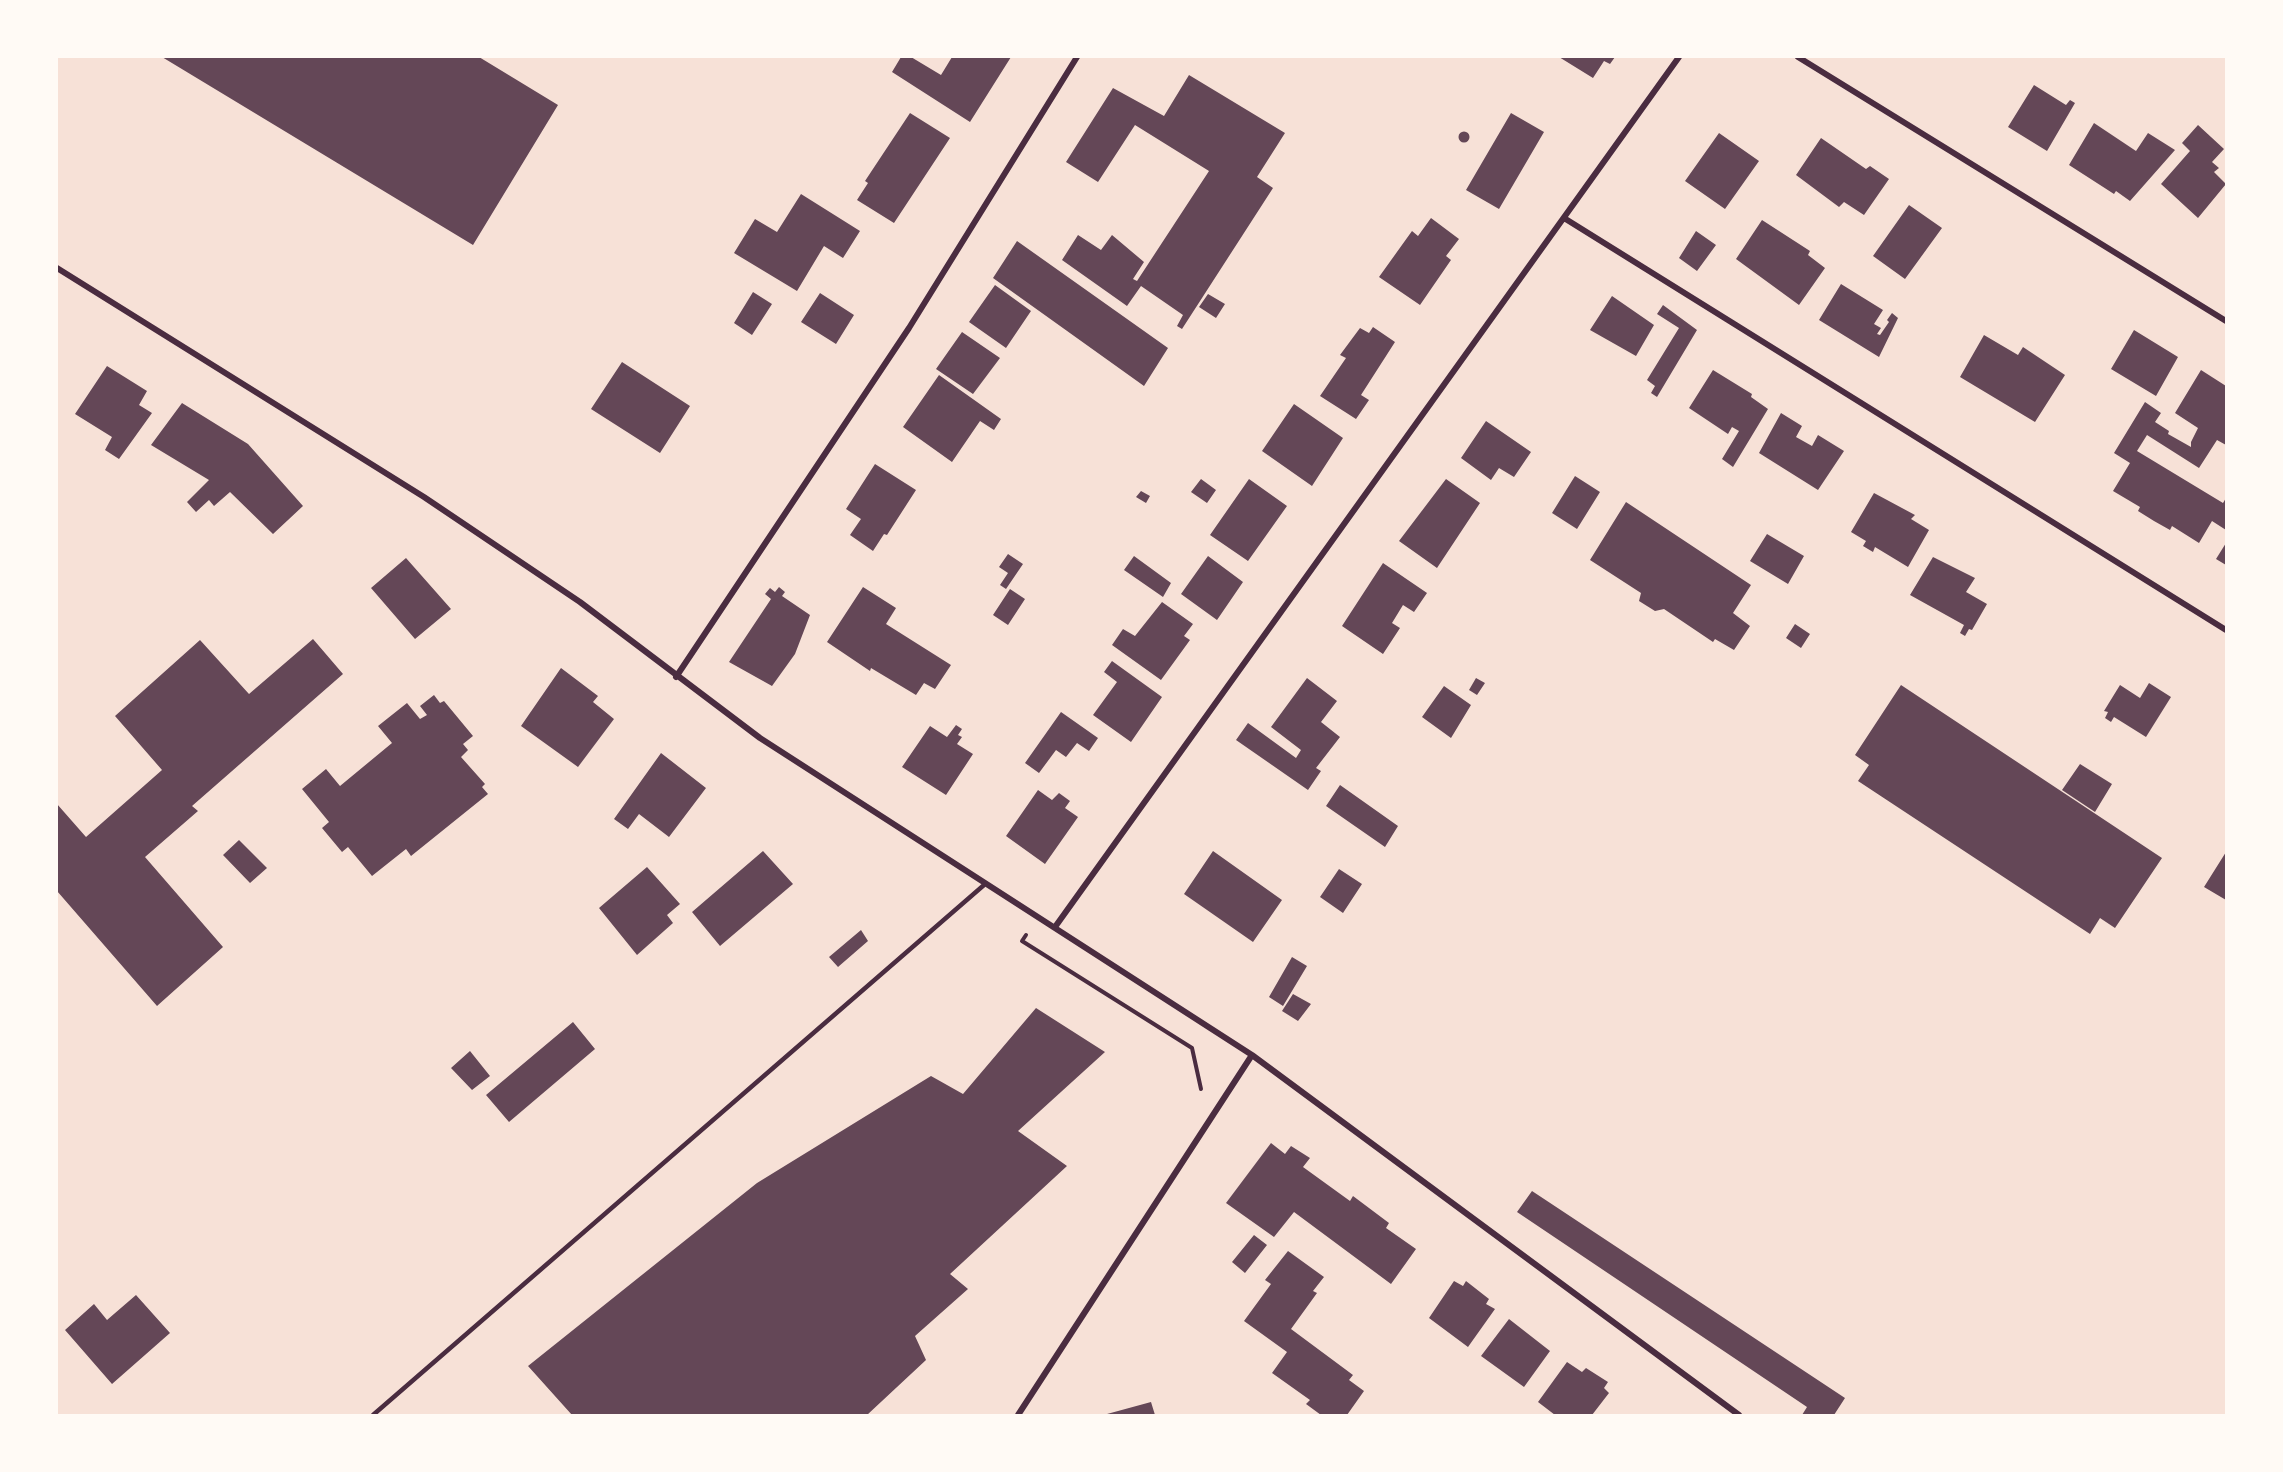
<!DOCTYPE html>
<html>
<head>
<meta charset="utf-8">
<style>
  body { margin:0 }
  #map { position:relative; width:2283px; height:1472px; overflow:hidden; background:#f7e1d7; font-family:Quicksand,sans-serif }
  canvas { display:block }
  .frame { position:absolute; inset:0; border:58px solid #fffaf5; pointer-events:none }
</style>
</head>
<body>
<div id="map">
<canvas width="2283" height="1472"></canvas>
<div class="frame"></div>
</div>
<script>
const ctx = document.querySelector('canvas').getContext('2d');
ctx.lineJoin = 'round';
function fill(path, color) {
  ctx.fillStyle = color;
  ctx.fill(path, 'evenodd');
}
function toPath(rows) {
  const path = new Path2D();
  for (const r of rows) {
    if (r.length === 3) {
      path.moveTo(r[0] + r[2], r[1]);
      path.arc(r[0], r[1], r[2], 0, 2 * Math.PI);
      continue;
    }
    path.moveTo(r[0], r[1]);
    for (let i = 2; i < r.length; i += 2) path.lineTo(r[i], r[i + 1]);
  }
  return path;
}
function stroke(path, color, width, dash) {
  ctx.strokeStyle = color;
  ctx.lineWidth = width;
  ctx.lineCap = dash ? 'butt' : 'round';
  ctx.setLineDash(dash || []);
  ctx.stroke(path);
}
fill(toPath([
  [162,57,479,57,558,105,473,245],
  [901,57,911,57,941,75,952,57,1011,57,970,122,892,72],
  [1559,57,1615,57,1610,64,1604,61,1593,78],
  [1189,75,1285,133,1257,177,1273,188,1182,329,1177,326,1183,315,1141,286,1127,306,1062,260,1078,235,1101,250,1112,235,1144,262,1133,279,1137,281,1209,171,1135,125,1098,182,1066,162,1113,88,1164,116],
  [2034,85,2066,105,2070,100,2075,103,2047,151,2008,127],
  [910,113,950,138,894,223,857,200,868,183,865,181],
  [1511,113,1544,132,1499,209,1466,190],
  [2094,123,2136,151,2148,133,2175,150,2130,201,2116,191,2114,194,2069,165],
  [2198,125,2224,149,2212,162,2219,168,2214,172,2226,184,2198,218,2161,184,2190,151,2182,143],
  [1464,137,5.5],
  [1719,133,1759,161,1725,209,1685,181],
  [1821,138,1866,169,1870,166,1889,179,1864,215,1844,202,1839,207,1796,175],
  [801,194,860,231,843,258,824,246,797,291,734,253,755,219,777,232],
  [1909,205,1942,228,1905,279,1873,256],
  [1431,218,1459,239,1446,256,1451,260,1420,305,1379,277,1412,231,1418,236],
  [1762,220,1810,251,1808,255,1825,268,1799,305,1736,259],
  [1696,231,1716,245,1697,271,1679,258],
  [1017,241,1168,348,1144,386,993,278],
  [1841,284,1883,310,1874,324,1881,328,1877,334,1880,335,1889,322,1887,320,1892,313,1898,318,1879,357,1819,320],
  [995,285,1031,311,1006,348,969,322],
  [753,292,772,304,752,335,734,323],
  [820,293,854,315,836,344,801,322],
  [1208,294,1225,304,1216,318,1199,307],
  [1612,296,1654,325,1636,356,1590,330],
  [1663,305,1697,330,1657,397,1651,393,1655,386,1647,380,1679,328,1657,314],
  [1373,327,1395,342,1361,395,1369,400,1356,419,1320,396,1346,358,1340,355,1360,328,1369,333],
  [2134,330,2178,357,2156,396,2111,369],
  [962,332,1000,358,973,394,936,369],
  [1984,335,2018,355,2023,347,2065,375,2035,422,1960,377],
  [622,362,690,406,660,453,591,409],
  [107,366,147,391,139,405,152,413,119,459,105,450,112,437,75,414],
  [1713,370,1752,394,1751,397,1768,409,1733,467,1722,459,1739,431,1732,427,1728,434,1689,408],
  [2201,370,2226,386,2226,445,2217,440,2199,468,2147,435,2137,451,2223,503,2226,498,2226,530,2212,521,2199,543,2172,526,2170,530,2154,521,2138,511,2140,507,2113,491,2130,463,2114,453,2145,402,2161,413,2155,422,2169,431,2168,434,2191,447,2191,442,2198,428,2175,413],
  [939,375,1001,419,994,430,980,421,952,462,903,427],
  [182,403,248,444,303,506,273,534,230,492,214,506,209,500,196,512,187,502,209,480,151,445],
  [1294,404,1343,438,1312,486,1262,451],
  [1781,413,1802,426,1796,437,1812,446,1818,435,1844,451,1818,490,1759,453],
  [1486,421,1531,452,1514,477,1499,468,1491,480,1461,458],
  [875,464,916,490,887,535,884,534,873,551,850,535,861,519,846,509],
  [1575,476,1600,492,1577,529,1552,513],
  [1201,479,1216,490,1207,503,1191,492],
  [1249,479,1287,506,1248,561,1210,535],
  [1446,479,1480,503,1437,568,1399,541],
  [1141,491,1150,496,1146,503,1136,497],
  [1874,493,1915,515,1911,519,1929,530,1908,567,1875,547,1873,552,1863,546,1866,541,1851,532],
  [1626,502,1751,585,1733,613,1750,626,1734,650,1715,639,1713,642,1664,609,1655,611,1639,601,1641,593,1590,560],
  [1767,534,1804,556,1788,584,1750,561],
  [2226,543,2226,565,2216,559],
  [1008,554,1023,564,1006,589,1000,585,1008,573,999,567],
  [1134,556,1171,583,1163,597,1124,570],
  [1208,556,1243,582,1217,620,1181,594],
  [1933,557,1975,578,1966,592,1987,604,1972,630,1969,629,1965,636,1960,633,1964,625,1910,595],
  [406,558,451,609,415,639,371,588],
  [1383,563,1427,593,1414,612,1403,605,1392,623,1400,628,1383,654,1342,626],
  [779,587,785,592,782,596,810,615,795,654,772,686,729,662,771,599,765,594,770,588,775,592],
  [863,587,896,608,886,624,951,665,935,689,924,683,916,695,871,668,870,671,827,642],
  [1010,589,1025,599,1008,625,993,615],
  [1162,602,1193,624,1184,636,1190,640,1161,680,1112,645,1123,629,1135,636],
  [1795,624,1810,634,1801,648,1786,638],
  [313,639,343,674,192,806,198,811,145,857,223,947,157,1006,57,891,57,804,86,837,162,770,115,716,200,640,249,694],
  [1112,661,1162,697,1131,742,1093,715,1117,682,1104,672],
  [561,668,598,696,593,702,614,719,578,767,521,726],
  [1307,678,1337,701,1321,722,1340,737,1316,768,1321,771,1308,790,1236,740,1248,723,1296,758,1301,750,1271,727],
  [1476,678,1485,683,1477,695,1469,690],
  [2149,683,2171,697,2146,737,2114,717,2111,722,2105,718,2108,712,2104,711,2120,685,2140,698],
  [1901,685,2162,858,2115,928,2100,918,2090,934,1858,781,1869,765,1855,755],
  [1444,686,1471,705,1451,738,1422,717],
  [434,695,440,703,444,701,473,736,463,744,468,750,461,757,485,784,482,787,488,794,411,856,406,849,372,876,348,847,342,852,322,828,329,822,302,789,326,769,340,786,392,743,378,726,407,703,420,719,427,715,420,706],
  [1061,712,1098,738,1089,751,1077,743,1066,757,1056,750,1039,773,1025,763],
  [956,725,962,729,958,735,962,737,957,744,973,754,946,795,902,767,930,726,947,737],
  [661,753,706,788,669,837,639,814,628,829,614,819],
  [2080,764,2112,784,2095,812,2062,790],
  [1340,785,1398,826,1385,847,1326,806],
  [1038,790,1052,800,1059,793,1070,801,1065,808,1078,817,1045,864,1006,836],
  [239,840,267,868,250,883,223,855],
  [763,851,793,884,720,946,692,912],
  [1213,851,1282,900,1253,942,1184,894],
  [2226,852,2226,900,2204,887],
  [647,867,680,904,667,915,673,923,637,955,599,908],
  [1339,869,1362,884,1343,913,1320,897],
  [861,930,868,941,838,967,829,957],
  [1292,957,1307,966,1283,1006,1269,997],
  [1293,994,1311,1004,1298,1021,1282,1011],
  [1036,1008,1105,1052,1018,1131,1067,1166,950,1274,968,1289,915,1336,926,1360,867,1415,572,1415,528,1366,757,1183,931,1076,963,1094],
  [573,1022,595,1049,509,1122,486,1095],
  [470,1051,490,1076,472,1090,451,1068],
  [1271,1143,1285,1154,1291,1146,1310,1158,1303,1167,1350,1201,1353,1196,1389,1223,1386,1228,1416,1249,1391,1284,1294,1212,1274,1237,1226,1203],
  [1532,1191,1845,1398,1834,1415,1802,1415,1807,1407,1517,1212],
  [1254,1235,1267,1245,1245,1273,1232,1262],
  [1288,1251,1324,1277,1313,1291,1317,1293,1291,1329,1353,1375,1349,1380,1364,1391,1347,1415,1321,1415,1306,1404,1310,1400,1272,1373,1287,1352,1244,1321,1271,1284,1265,1280],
  [1454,1281,1463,1286,1466,1281,1489,1299,1486,1304,1495,1309,1468,1347,1429,1318],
  [136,1295,170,1333,112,1384,65,1330,94,1304,107,1320],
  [1509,1319,1550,1351,1524,1387,1481,1356],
  [1567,1362,1582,1372,1586,1368,1608,1382,1604,1388,1609,1393,1592,1415,1555,1415,1538,1402],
  [1151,1402,1155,1415,1107,1415,1107,1414]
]), '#644757');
stroke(toPath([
  [1026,935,1022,941,1192,1048,1201,1089]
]), '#4a2c40', 4);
stroke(toPath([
  [373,1415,984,885]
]), '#4a2c40', 4.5);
stroke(toPath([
  [1798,57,2226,321],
  [1564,218,2226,630],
  [57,268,424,497,580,602,760,738,1252,1055,1739,1415],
  [676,677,909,328,1077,57],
  [1055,927,1679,57],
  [1018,1415,1252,1055]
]), '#4a2c40', 6);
</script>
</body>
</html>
